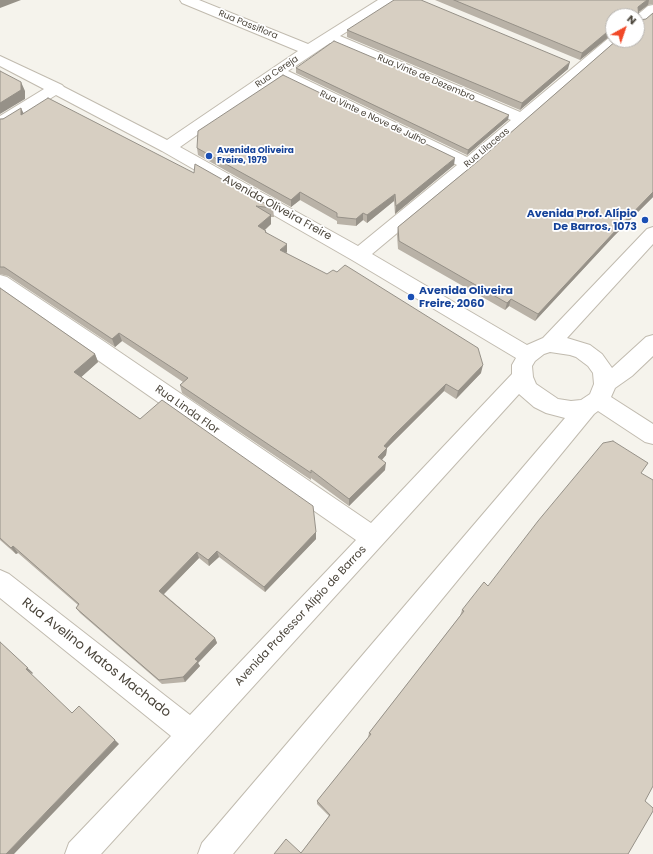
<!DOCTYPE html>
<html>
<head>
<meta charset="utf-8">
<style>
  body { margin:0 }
  #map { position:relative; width:653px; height:854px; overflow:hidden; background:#f5f3ec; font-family:Poppins,sans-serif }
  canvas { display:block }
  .north { position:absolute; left:605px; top:8px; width:40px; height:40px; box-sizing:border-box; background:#fff; border:1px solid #b7b4b0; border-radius:50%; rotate:40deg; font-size:11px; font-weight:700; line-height:16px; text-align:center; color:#4a443a }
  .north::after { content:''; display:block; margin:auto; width:14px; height:18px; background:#f14928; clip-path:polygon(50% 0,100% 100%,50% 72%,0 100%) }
</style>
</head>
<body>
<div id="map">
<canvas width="653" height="854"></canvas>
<div class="north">N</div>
</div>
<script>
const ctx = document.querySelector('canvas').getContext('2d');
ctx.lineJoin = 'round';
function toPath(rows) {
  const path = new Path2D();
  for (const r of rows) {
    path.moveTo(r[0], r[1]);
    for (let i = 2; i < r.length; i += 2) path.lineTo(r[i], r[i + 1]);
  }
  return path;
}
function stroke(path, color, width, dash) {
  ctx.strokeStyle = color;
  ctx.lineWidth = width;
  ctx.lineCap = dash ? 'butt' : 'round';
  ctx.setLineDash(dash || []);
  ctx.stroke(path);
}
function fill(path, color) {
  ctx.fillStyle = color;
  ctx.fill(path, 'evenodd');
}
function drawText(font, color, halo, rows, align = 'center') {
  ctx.font = font + ' Poppins,sans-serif';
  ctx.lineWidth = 3.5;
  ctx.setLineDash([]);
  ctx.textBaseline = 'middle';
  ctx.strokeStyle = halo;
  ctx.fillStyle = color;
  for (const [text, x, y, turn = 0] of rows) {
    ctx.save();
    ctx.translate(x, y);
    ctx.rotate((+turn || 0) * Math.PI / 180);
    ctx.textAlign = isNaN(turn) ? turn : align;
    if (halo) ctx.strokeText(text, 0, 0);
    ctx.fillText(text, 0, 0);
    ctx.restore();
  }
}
const minor = toPath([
  [180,0,199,0,308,44,378,0,394,0,392,3,340,36,520,112,610,37,613,36,613,40,622,40,475,168,372,254,527,345,543,338,647,229,653,227,653,244,567,338,590,345,602,354,612,368,646,337,653,335,653,356,632,376,615,388,611,397,653,424,653,444,645,442,598,411,594,414,233,854,198,854,202,843,565,418,546,413,534,407,519,394,101,854,65,854,69,843,171,736,0,598,0,570,9,574,190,715,356,540,0,292,0,275,7,277,105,342,371,523,512,374,512,365,516,358,352,260,162,151,56,95,6,126,0,128,0,116,44,89,0,66,0,56,62,85,64,87,167,140,298,51,182,3,180,0],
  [330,43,511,120,467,157,288,71,330,43],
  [278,78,457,165,358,246,180,147,278,78],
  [550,352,570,355,576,357,588,366,593,373,594,384,590,394,581,400,571,401,558,399,536,384,533,377,532,366,535,361,544,354,550,352],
  [653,5,653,16,642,25,637,26,637,16,636,16,648,6,653,5]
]);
stroke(minor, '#c1bbaf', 2);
fill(minor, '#fff');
fill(toPath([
  [435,0,653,0,653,4,648,5,638,12,639,20,646,19,653,13,653,197,614,236,535,321,509,306,505,310,398,249,397,235,398,227,477,162,617,40,637,40,637,16,613,16,613,35,610,36,580,60],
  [347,30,568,69,520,110,347,37],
  [296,68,508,120,467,155,296,73],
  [24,114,194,173,273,208,274,217,271,217,271,224,265,230,267,233,287,252,286,253,481,373,456,399,444,391,387,448,386,455,382,460,385,470,349,506,311,478,311,480,182,393,180,385,183,382,122,341,115,347,8,276,0,274,0,119],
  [197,148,454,165,395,214,394,201,367,223,363,220,356,226,337,224,337,221,300,200,291,207,198,155],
  [0,288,95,354,98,362,81,377,140,419,316,539,265,592,219,557,209,566,199,558,164,594,215,638,217,643,198,663,200,666,185,682,162,684,80,613,76,608,78,605,18,553,16,554,0,540],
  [648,463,301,853,329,816,317,804,317,801,369,737,368,737,369,733,460,616,462,610,488,586]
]), '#b9b2a7');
fill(toPath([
  [0,0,21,0,0,8],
  [647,0,649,0,648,5,635,15,638,7],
  [612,28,613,28,613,35,610,36,580,60,582,53],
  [570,62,568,69,520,110,522,103],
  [21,82,25,91,25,99,0,114,0,103],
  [21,108,25,116,21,115],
  [509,115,508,120,467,155,468,150],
  [455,158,454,165,395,214,396,206],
  [300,192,300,200,291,207,291,200],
  [653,192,653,197,614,236,535,321,538,314,617,229],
  [395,194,394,201,367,223,367,215],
  [363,213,363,220,356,226,356,219],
  [271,215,271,224,259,235,258,226],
  [287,244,287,252,281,258,280,250],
  [511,299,509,306,505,310,507,303],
  [119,333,122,341,115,347,112,339],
  [95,354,98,362,78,380,74,372],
  [483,365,481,373,456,399,458,391],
  [446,384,444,391,387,448,386,455,378,464,378,457,384,446,393,436],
  [386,463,385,470,349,506,349,499],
  [316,532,316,539,265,592,264,587],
  [13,546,18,553,16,554,11,548],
  [217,551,219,557,209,566,208,560],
  [197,552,199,558,162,596,159,591],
  [215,638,217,643,198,663,200,666,185,682,183,677,195,659],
  [0,642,33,673,32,674,26,669],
  [115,740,119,744,14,854,6,854]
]), '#969188');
const building = toPath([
  [394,0,421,0,570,62,522,103,347,30,394,0],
  [454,0,647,0,638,7,639,20,646,19,653,13,653,192,617,229,538,314,511,299,507,303,399,241,398,227,477,162,617,40,637,40,637,16,613,16,613,28,612,28,582,53,454,0],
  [334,41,509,115,468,150,296,68,334,41],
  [0,71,21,82,21,90,0,103,0,71],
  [283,75,455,158,396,206,395,194,367,215,363,213,356,219,337,217,337,213,300,192,291,200,197,148,198,131,283,75],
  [48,98,194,173,195,164,273,208,256,206,271,215,258,226,266,231,265,232,287,244,280,250,327,274,333,270,337,272,345,265,478,348,483,365,458,391,446,384,393,436,384,446,387,448,378,457,386,463,349,499,311,470,311,473,180,385,188,378,119,333,112,339,4,267,0,267,0,119,3,119,21,108,21,115,48,98],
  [0,288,95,354,74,372,140,419,162,400,313,506,316,532,264,587,217,551,208,560,197,552,159,591,215,638,195,659,198,661,183,677,159,680,76,608,79,604,13,546,11,548,0,538,0,288],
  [613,441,648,463,641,473,653,480,653,786,645,801,653,808,653,811,628,854,274,854,286,839,301,853,330,815,317,801,371,734,369,733,464,611,462,610,484,582,488,586,538,521,603,443,613,441],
  [0,642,28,668,26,669,72,713,79,706,115,740,6,854,0,854,0,642]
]);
fill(building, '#d7cfc2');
stroke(building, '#969188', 1);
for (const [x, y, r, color] of [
  [209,156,4,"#1a4fb4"],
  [645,220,4,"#1a4fb4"],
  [411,297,4,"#1a4fb4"]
]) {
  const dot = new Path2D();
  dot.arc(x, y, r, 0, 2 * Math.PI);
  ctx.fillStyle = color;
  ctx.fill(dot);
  stroke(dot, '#fff', 1.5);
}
drawText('9px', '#4a443a', '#fff', [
  ["Rua Passiflora",248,25,22],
  ["Rua Cereja",277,72,-34],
  ["Rua Vinte de Dezembro",426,78,23],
  ["Rua Vinte e Nove de Julho",373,118,25],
  ["Rua Lilaceas",487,148,-40]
]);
drawText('bold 9px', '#164399', '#fff', [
  ["Avenida Oliveira",217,151],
  ["Freire, 1979",217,161]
], 'left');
drawText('11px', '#4a443a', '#fff', [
  ["Avenida Oliveira Freire",277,208,29],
  ["Rua Linda Flor",187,410,35],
  ["Avenida Professor Alípio de Barros",301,616,-47]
]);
drawText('bold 11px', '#164399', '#fff', [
  ["Avenida Prof. Alípio",637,214],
  ["De Barros, 1073",637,227],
  ["Avenida Oliveira",419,291,"left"],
  ["Freire, 2060",419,304,"left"]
], 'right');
drawText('13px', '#4a443a', '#fff', [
  ["Rua Avelino Matos Machado",96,658,38]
]);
</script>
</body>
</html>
